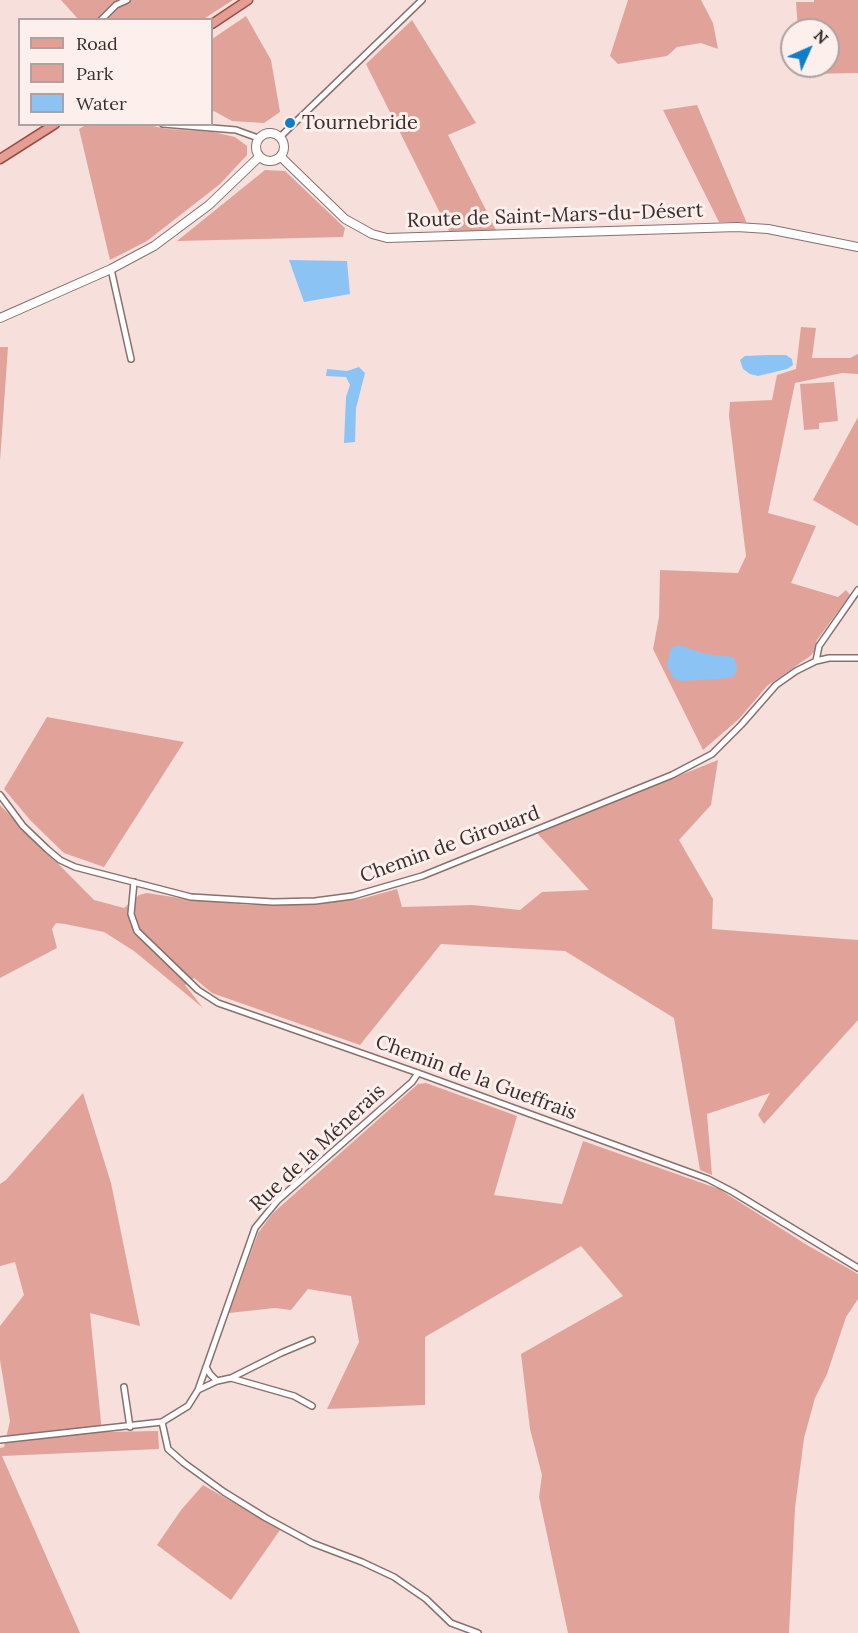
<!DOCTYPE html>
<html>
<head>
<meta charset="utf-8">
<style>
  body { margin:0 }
  #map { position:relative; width:858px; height:1633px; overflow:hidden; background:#f7dfdb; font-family:Lora,serif }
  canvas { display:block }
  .legend { position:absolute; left:18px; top:18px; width:195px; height:108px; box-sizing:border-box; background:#fdefec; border:2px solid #aea2a0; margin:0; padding:8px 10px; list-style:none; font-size:18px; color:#372e2d }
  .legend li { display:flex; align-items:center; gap:12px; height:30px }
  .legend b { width:30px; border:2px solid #aea2a0 }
  .north { position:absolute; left:780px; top:18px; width:60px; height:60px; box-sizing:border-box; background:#fdefec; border:2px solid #aea2a0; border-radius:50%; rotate:45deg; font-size:16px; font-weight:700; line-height:24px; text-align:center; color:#372e2d }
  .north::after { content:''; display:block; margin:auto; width:21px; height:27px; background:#0e7ec7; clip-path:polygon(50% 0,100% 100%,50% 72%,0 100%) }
</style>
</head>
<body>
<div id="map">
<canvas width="858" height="1633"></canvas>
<ul class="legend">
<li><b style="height:8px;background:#e59e94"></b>Road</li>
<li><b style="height:16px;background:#e1a399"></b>Park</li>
<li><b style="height:16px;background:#8bc3f5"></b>Water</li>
</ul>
<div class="north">N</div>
</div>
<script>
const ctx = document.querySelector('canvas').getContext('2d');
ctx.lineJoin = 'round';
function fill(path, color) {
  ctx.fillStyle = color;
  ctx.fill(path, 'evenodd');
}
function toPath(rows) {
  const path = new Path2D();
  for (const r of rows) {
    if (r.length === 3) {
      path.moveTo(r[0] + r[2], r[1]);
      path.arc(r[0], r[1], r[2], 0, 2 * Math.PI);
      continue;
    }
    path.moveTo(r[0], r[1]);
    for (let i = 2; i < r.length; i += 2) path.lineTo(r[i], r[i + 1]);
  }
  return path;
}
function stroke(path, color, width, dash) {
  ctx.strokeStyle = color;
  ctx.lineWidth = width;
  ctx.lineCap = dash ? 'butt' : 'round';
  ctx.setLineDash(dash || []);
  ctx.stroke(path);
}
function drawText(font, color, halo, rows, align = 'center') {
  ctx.font = font + ' Lora,serif';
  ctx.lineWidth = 6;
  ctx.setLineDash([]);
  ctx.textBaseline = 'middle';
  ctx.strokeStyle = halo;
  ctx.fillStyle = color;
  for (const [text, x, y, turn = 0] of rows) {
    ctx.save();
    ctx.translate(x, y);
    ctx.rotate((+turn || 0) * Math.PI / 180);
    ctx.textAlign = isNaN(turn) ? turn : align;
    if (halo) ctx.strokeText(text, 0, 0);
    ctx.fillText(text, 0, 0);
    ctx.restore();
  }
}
fill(toPath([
  [61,0,233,0,202,20,78,19],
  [628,0,701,0,713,23,718,49,701,43,677,47,667,56,618,64,610,56],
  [814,0,858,0,858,73,805,74,804,66,828,66,828,30,798,30,796,2,814,2],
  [246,16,271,60,280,112,264,123,232,121,214,111,212,113,212,39],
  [412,20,476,123,448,135,496,230,450,233,366,64],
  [697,105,746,221,746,222,719,222,663,110],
  [148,125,167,129,213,132,235,137,247,146,247,155,220,184,147,241,110,260,79,129,86,125],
  [265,170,285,171,345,228,343,237,177,241],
  [801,327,816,328,812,358,850,358,858,354,858,374,842,373,795,383,768,513,816,526,791,583,838,597,846,590,850,595,817,640,814,652,809,657,767,686,739,719,703,750,653,649,659,617,660,570,738,573,746,556,729,416,730,402,772,400,777,375,796,369],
  [0,347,8,347,0,461],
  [834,382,838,421,819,423,819,429,804,430,800,384],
  [858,417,858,526,813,500],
  [47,717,184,742,104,867,64,853,31,821,4,789],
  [718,760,711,805,679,840,713,899,712,929,858,940,858,1020,764,1124,758,1115,770,1093,707,1114,712,1175,700,1170,674,1018,565,951,441,944,360,1045,212,993,194,978,185,985,203,1008,134,951,104,932,65,924,56,923,52,929,57,948,0,978,0,805,94,900,124,908,139,895,147,893,186,899,249,905,328,902,361,899,397,889,402,907,473,905,520,910,542,892,589,890,537,833],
  [426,1083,517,1116,494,1195,562,1204,583,1141,719,1189,807,1245,858,1274,858,1299,846,1317,827,1374,815,1398,804,1438,795,1508,789,1633,568,1633,539,1497,542,1475,530,1429,521,1354,623,1296,581,1246,425,1337,425,1405,327,1409,359,1342,351,1296,308,1289,291,1310,275,1308,229,1313,258,1233,273,1213,418,1084],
  [83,1093,111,1183,140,1326,90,1313,102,1432,158,1431,159,1449,2,1456,80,1633,0,1633,0,1448,4,1447,10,1421,0,1360,0,1326,24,1295,15,1262,0,1266,0,1184,6,1180],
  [203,1485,280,1530,231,1600,157,1545,181,1510]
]), '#e1a399');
fill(toPath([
  [289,260,347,261,350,294,304,302],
  [769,355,786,355,792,359,793,365,787,369,758,376,750,374,743,369,740,360,745,356],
  [359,367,365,373,356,408,355,442,344,443,346,397,350,385,346,377,326,376,327,369,347,371],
  [679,645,705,654,733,657,737,665,736,673,732,677,716,679,682,681,674,679,667,666,671,648]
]), '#8bc3f5');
const street = toPath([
  [101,20,116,5,127,0],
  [163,124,236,130,258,138],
  [280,137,422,0],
  [111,269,131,359],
  [816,661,819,646,858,590],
  [0,795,23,826,47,849,60,860,75,867,191,897,273,902,315,901,353,896,422,876,672,775,712,754,741,725,776,685,796,671,816,661,829,658,858,658],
  [134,882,131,914,137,931,198,990,218,1003,418,1073,708,1179,733,1192,858,1268],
  [206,1367,210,1374,217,1381],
  [231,1378,294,1396,312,1406],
  [124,1387,130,1427],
  [198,1390,217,1381,231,1378,281,1353,312,1340],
  [162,1422,168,1449,184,1463,224,1492,266,1518,312,1543,362,1562,394,1577,426,1599,451,1623,478,1633],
  [0,1440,162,1422,188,1406,198,1390,255,1228,278,1200,412,1082,418,1073]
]);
const secondary = toPath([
  [270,147,14],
  [281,157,345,219,372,234,387,238,737,227,768,229,858,247],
  [0,318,111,269,154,246,209,205,259,157]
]);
const primary = toPath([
  [212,24,248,0],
  [0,159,55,124]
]);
stroke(street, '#86716e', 8);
stroke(secondary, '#86716e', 10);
stroke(primary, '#9c4d42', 11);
stroke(street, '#fff', 5);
stroke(secondary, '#fff', 8);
stroke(primary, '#e59e94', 8);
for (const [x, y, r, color] of [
  [290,123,6,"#0e7ec7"]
]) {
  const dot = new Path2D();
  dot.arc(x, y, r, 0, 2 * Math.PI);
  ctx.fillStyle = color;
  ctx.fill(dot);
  stroke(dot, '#fdefec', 2);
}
drawText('20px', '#372e2d', '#fdefec', [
  ["Tournebride",302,123]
], 'left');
drawText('20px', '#372e2d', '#fdefec', [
  ["Route de Saint-Mars-du-Désert",555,216,-2],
  ["Chemin de Girouard",450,845,-20],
  ["Chemin de la Gueffrais",476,1078,20],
  ["Rue de la Ménerais",318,1148,-43]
]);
</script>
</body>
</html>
